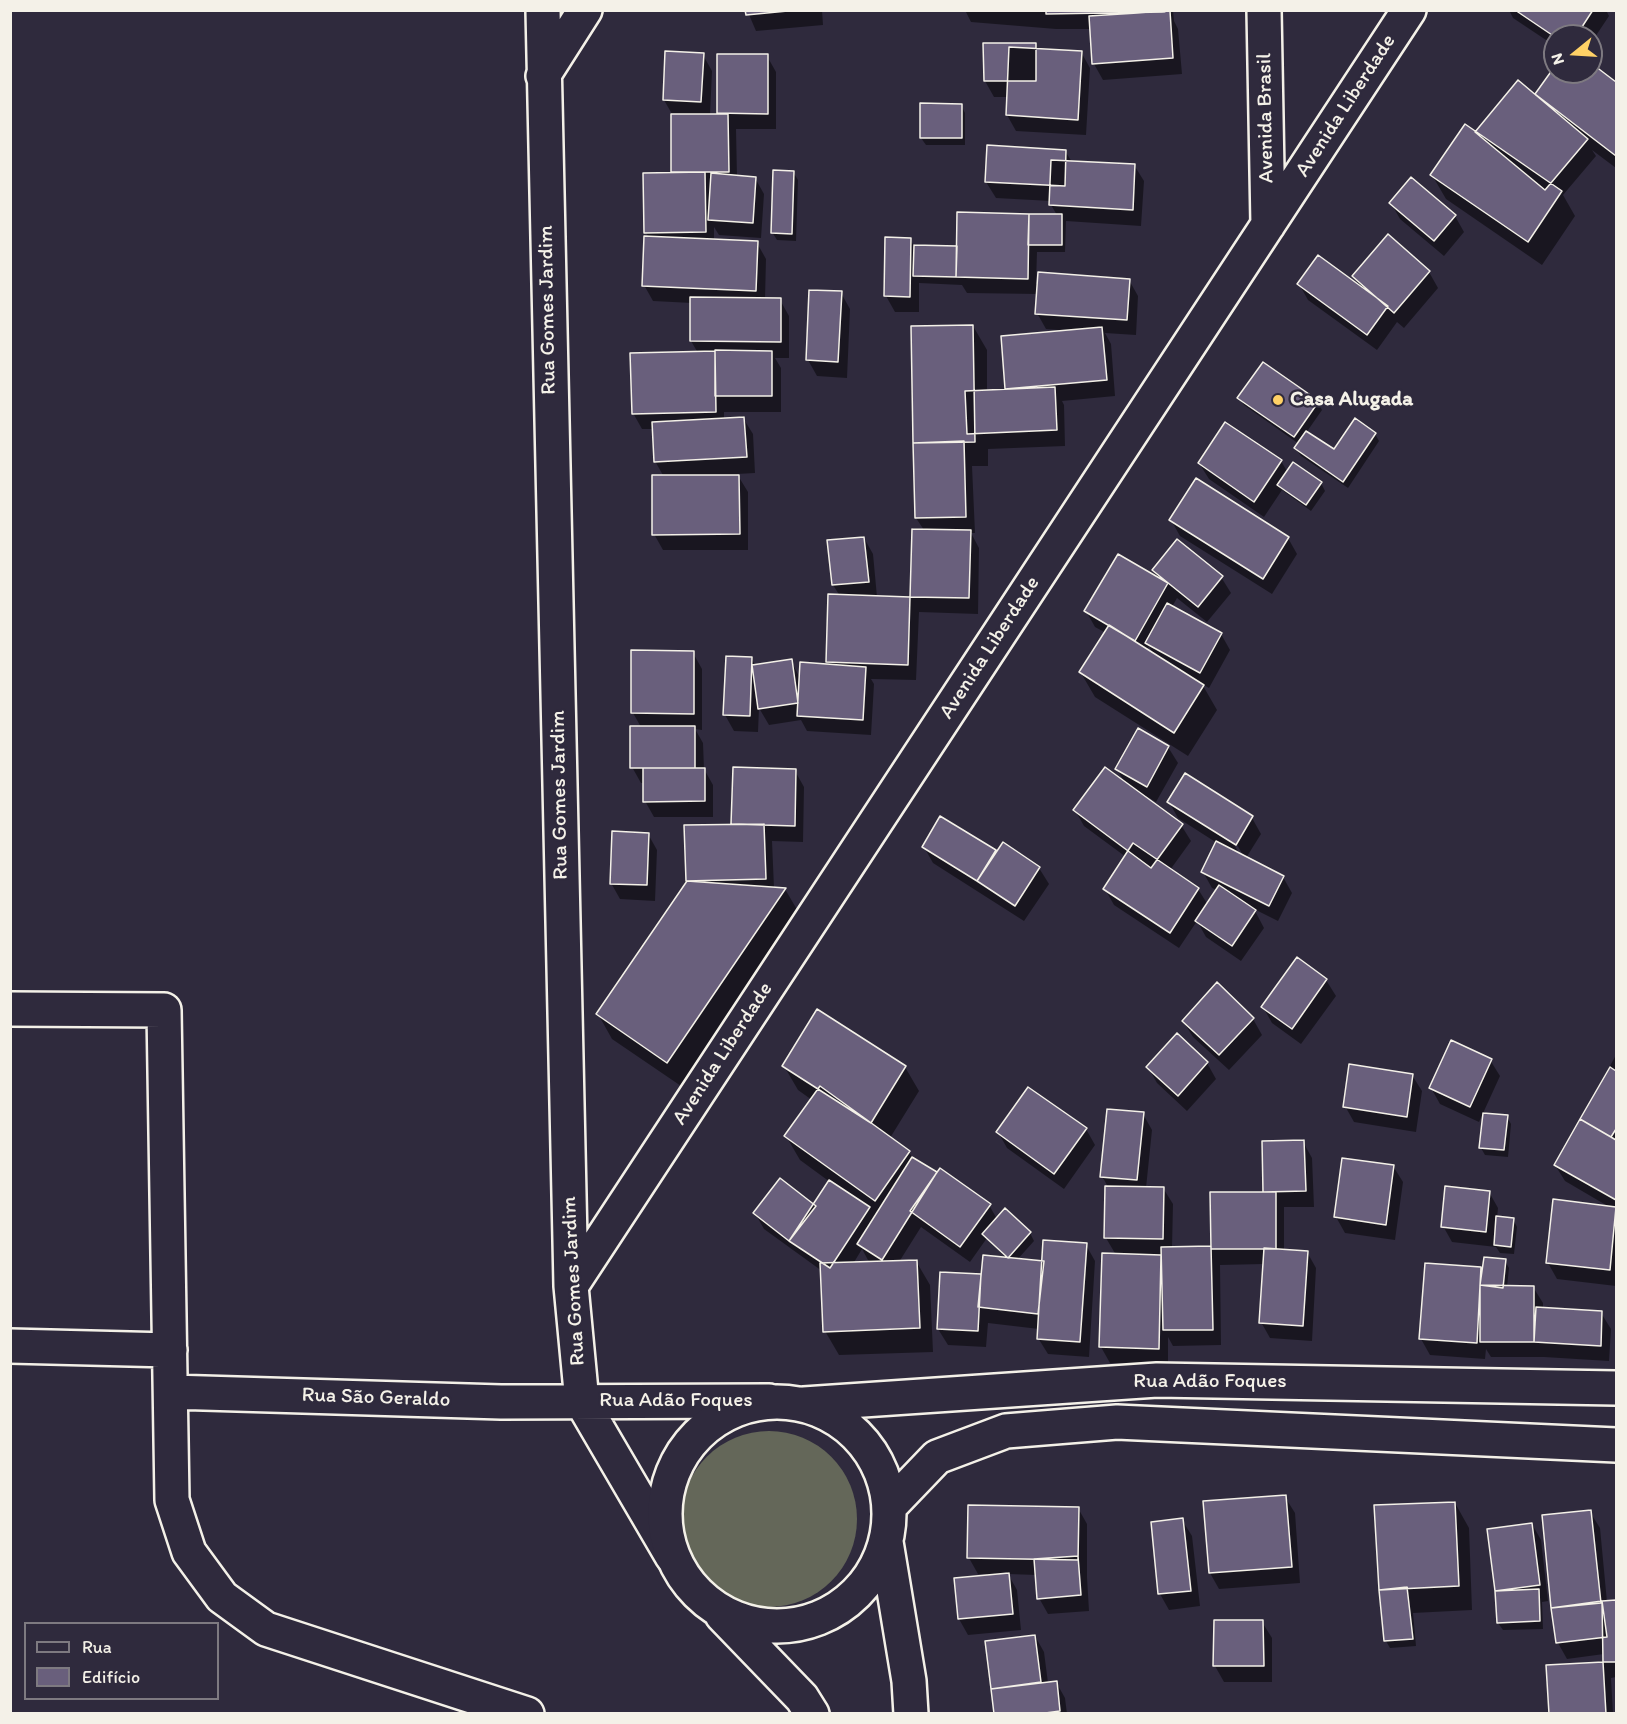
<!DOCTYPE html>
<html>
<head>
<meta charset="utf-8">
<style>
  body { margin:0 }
  #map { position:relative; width:1627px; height:1724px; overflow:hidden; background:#2f2a3d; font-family:Itim,sans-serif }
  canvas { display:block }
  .frame { position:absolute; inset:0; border:12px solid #f4f1e8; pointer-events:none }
  .legend { position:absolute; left:24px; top:1622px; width:195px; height:78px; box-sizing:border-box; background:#2f2a3d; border:2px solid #7e7a81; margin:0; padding:8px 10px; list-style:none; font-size:18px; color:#f4f1e8 }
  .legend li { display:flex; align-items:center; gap:12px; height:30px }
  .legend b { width:30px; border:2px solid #7e7a81 }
  .north { position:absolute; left:1543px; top:24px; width:60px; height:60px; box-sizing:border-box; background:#2f2a3d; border:2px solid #7e7a81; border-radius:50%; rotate:252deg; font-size:16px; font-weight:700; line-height:24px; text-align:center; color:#f4f1e8 }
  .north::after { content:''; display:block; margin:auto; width:21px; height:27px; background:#ffd166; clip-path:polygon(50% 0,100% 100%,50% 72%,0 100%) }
</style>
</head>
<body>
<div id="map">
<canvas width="1627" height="1724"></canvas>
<div class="frame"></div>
<ul class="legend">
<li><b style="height:8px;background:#2f2a3d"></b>Rua</li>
<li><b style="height:16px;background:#695f7c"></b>Edifício</li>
</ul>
<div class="north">N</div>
</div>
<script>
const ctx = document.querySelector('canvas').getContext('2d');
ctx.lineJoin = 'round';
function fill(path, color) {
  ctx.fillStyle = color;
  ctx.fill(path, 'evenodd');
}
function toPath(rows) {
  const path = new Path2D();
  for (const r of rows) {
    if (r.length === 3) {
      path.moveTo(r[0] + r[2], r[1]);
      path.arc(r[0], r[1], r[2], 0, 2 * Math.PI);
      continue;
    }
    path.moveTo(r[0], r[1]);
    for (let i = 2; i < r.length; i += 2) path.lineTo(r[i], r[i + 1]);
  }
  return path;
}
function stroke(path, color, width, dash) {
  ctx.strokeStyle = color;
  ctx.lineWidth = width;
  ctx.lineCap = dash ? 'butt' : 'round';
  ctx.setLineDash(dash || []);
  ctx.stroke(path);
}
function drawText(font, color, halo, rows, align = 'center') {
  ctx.font = font + ' Itim,sans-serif';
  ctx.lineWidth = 4.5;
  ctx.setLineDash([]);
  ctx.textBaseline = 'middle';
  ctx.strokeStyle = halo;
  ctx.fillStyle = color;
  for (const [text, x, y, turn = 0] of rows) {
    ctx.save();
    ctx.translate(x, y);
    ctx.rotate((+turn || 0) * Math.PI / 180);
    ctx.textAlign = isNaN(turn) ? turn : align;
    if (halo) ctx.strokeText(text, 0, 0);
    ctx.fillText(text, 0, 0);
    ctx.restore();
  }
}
fill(toPath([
  [769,1519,88]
]), '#646759');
fill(toPath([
  [747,10,822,10,823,25,756,31],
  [965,10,1173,10,1174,21,1178,29,1182,74,1103,80,1094,64,1091,29,1056,29,971,22],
  [1509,10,1606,10,1609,16,1591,43,1591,36,1555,36,1555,46,1513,18],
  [985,44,1035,44,1038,50,1081,52,1090,68,1086,135,1016,131,1007,115,1008,97,994,97,985,81],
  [703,55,712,71,710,115,718,115,718,56,767,56,776,72,776,129,736,129,737,177,755,178,764,194,761,238,719,235,714,227,714,241,757,243,766,259,765,299,780,300,789,316,789,358,775,358,781,368,781,412,724,412,724,419,743,418,753,434,755,473,737,474,748,492,748,550,663,550,654,534,664,477,655,461,653,429,642,429,633,413,698,353,691,341,692,303,653,301,644,285,649,238,646,232,673,174,672,114,664,100],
  [1591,65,1616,84,1616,168,1592,150,1596,156,1563,195,1575,216,1542,265,1446,199,1432,175,1476,134,1540,100,1536,94,1555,68,1555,72,1591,72],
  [961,105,965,113,965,145,926,145,921,138],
  [1065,151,1072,162,1134,165,1144,181,1141,226,1066,221,1065,252,1037,252,1036,284,1129,280,1138,296,1136,335,1105,333,1111,344,1115,396,1062,401,1064,405,1065,446,988,449,988,466,972,466,975,533,971,533,979,548,978,614,919,612,916,680,871,679,874,684,871,735,807,731,801,720,769,725,759,708,758,732,734,731,725,715,751,658,756,666,791,661,800,678,830,666,828,662,840,596,833,585,864,538,873,554,877,597,912,598,913,530,924,530,916,518,973,326,987,350,987,392,1007,391,1002,337,1058,332,1058,330,1046,329,1037,313,1038,294,967,293,962,285,919,283,919,312,895,312,886,296,910,239,914,246,958,248,1057,215,1051,205,1051,201,996,198,986,182],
  [793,172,798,180,796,241,777,240,772,232],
  [1391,203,1455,216,1464,232,1444,256,1400,219],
  [1429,272,1438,288,1404,328,1397,322,1377,350,1308,300,1299,284,1360,287,1354,276],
  [841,293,850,309,847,378,817,376,808,360],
  [1239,398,1318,402,1322,410,1306,433,1334,451,1375,434,1379,441,1348,488,1301,456,1296,449,1299,444,1244,405],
  [1281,461,1288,473,1321,483,1325,491,1311,511,1282,490,1264,517,1209,479,1199,463],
  [1171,520,1288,538,1297,554,1272,594,1180,536],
  [1153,570,1221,577,1231,593,1207,622,1177,598,1172,607,1221,634,1230,650,1209,688,1202,684,1217,710,1188,756,1095,697,1081,673,1106,633,1095,627,1086,611,1159,580],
  [1149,646,1154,655,1147,650],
  [693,653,702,669,702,730,695,729,703,743,704,769,713,785,713,817,654,817,645,801,645,783,641,783,632,767,641,727,633,713],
  [1168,747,1178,763,1156,802,1146,796,1144,798,1181,825,1191,841,1170,870,1198,889,1208,905,1217,890,1212,888,1203,872,1217,843,1178,818,1169,802,1186,775,1252,818,1261,834,1246,858,1283,877,1292,893,1278,921,1254,909,1264,928,1241,961,1206,937,1197,921,1179,948,1114,905,1105,889,1126,857,1084,826,1075,810,1125,783,1117,769],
  [1233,838,1243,855,1240,855,1231,839],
  [734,769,795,771,804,787,803,842,772,841,774,888,785,889,799,913,681,1086,612,1039,598,1014,688,881,732,826],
  [941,819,997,853,1003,844,1039,868,1049,884,1024,921,933,863,924,847],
  [648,834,657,850,655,901,620,899,611,883],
  [1298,960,1326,980,1336,996,1301,1044,1272,1023,1263,1007],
  [1253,1019,1262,1035,1229,1070,1193,1037,1183,1021],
  [1616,1055,1616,1286,1557,1279,1548,1263,1611,1208,1565,1181,1555,1165],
  [1490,1060,1500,1076,1479,1122,1440,1104,1431,1088],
  [1207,1063,1216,1079,1187,1111,1157,1083,1148,1067],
  [784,1066,905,1067,919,1091,890,1138,909,1152,913,1159,989,1205,997,1219,1030,1233,1034,1241,1017,1260,1043,1263,1086,1245,1095,1261,1089,1357,1048,1354,1038,1338,1039,1329,988,1323,986,1347,948,1345,938,1329,941,1273,983,1276,1007,1259,987,1238,970,1262,921,1227,899,1262,916,1261,930,1285,933,1352,839,1355,825,1331,822,1271,764,1229,755,1213,814,1206,830,1182,800,1160,786,1136,812,1100,798,1090],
  [862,1249,868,1260,872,1263,853,1264],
  [1412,1075,1422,1091,1416,1132,1354,1122,1345,1106],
  [1143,1114,1152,1130,1146,1188,1163,1188,1173,1204,1172,1248,1213,1248,1264,1193,1263,1143,1303,1142,1312,1158,1314,1207,1284,1207,1284,1251,1307,1252,1316,1268,1312,1341,1270,1338,1261,1322,1264,1264,1220,1265,1221,1345,1173,1346,1168,1337,1168,1365,1110,1363,1101,1347,1116,1255,1106,1238,1108,1187,1102,1176],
  [1507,1117,1511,1124,1508,1157,1485,1155,1481,1148],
  [1086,1129,1095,1145,1064,1189,1007,1148,998,1132],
  [1393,1166,1403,1182,1395,1240,1345,1233,1336,1217],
  [1489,1192,1498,1208,1497,1218,1513,1219,1517,1227,1514,1254,1500,1253,1496,1247,1452,1242,1443,1226],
  [1505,1261,1509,1268,1507,1287,1533,1287,1543,1303,1543,1309,1601,1313,1611,1329,1609,1361,1544,1357,1491,1357,1486,1349,1485,1359,1430,1355,1421,1339,1480,1268,1483,1273],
  [1285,1497,1295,1513,1300,1583,1219,1589,1210,1573],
  [1455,1503,1469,1528,1472,1610,1413,1613,1416,1646,1390,1648,1386,1641,1376,1507],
  [1078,1508,1087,1524,1087,1577,1089,1611,1048,1614,1039,1598,1037,1575,1008,1574,1017,1590,1021,1630,968,1635,959,1619,987,1576,987,1574,978,1574,969,1558],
  [1590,1512,1600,1528,1607,1602,1616,1602,1616,1677,1611,1678,1613,1714,1550,1714,1548,1666,1604,1663,1604,1654,1567,1659,1558,1643,1544,1516],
  [1182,1520,1192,1536,1200,1606,1169,1610,1160,1594],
  [1532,1524,1541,1540,1548,1601,1542,1602,1543,1629,1503,1630,1498,1623,1497,1591,1488,1530],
  [1262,1622,1272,1638,1272,1682,1224,1682,1215,1666],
  [1035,1636,1044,1652,1048,1683,1056,1682,1065,1698,1067,1714,995,1714,986,1642]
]), '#0007');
const building = toPath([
  [745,10,798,10,746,15,745,10],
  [1046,10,1165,10,1165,12,1046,14,1046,10],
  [1515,10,1593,10,1576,36,1555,37,1515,10],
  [1170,11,1173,58,1092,64,1089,16,1170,11],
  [983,43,1036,43,1036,81,984,81,983,43],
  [1009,47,1082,51,1078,120,1006,115,1009,47],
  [665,51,704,53,701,102,663,100,665,51],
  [717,54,768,54,768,114,717,113,717,54],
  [1591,63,1616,82,1616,156,1535,94,1555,66,1555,72,1591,72,1591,63],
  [1518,80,1588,139,1545,190,1475,132,1518,80],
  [920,103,962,104,962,138,920,138,920,103],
  [671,114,728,114,729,172,671,172,671,114],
  [1465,124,1562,191,1528,242,1430,175,1465,124],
  [987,145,1066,150,1065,186,985,182,987,145],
  [1051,160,1135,164,1133,210,1049,205,1051,160],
  [773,170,794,171,792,234,771,233,773,170],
  [705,172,706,232,644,233,643,173,705,172],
  [711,173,756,177,753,223,708,220,711,173],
  [1411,177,1456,215,1434,241,1389,203,1411,177],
  [957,212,1029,214,1028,279,956,277,957,212],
  [1029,214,1062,214,1062,245,1028,245,1029,214],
  [1388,234,1430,271,1394,313,1352,276,1388,234],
  [644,236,758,241,756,291,642,286,644,236],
  [885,237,911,238,910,297,884,296,885,237],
  [914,245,957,246,956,277,913,276,914,245],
  [1318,255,1388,306,1367,335,1297,284,1318,255],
  [1038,272,1130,279,1127,320,1035,314,1038,272],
  [809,290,842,291,838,362,806,360,809,290],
  [690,297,781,298,781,342,690,341,690,297],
  [973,325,975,442,913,443,911,326,973,325],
  [1102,327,1107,380,1005,389,1001,336,1102,327],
  [715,350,772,351,772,396,715,396,715,350],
  [715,351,716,412,632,414,630,353,715,351],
  [1263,362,1319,401,1294,437,1237,398,1263,362],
  [1055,387,1057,430,967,434,965,391,1055,387],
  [744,417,747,457,654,462,652,422,744,417],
  [1355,418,1376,433,1343,482,1294,448,1306,431,1334,449,1355,418],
  [1225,422,1282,460,1254,502,1198,463,1225,422],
  [964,441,966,517,915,518,913,443,964,441],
  [1293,462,1322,482,1306,505,1277,485,1293,462],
  [652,475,739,475,740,534,652,535,652,475],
  [1196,478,1289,537,1263,579,1169,520,1196,478],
  [912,529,971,530,969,598,910,597,912,529],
  [864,537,869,582,832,585,827,540,864,537],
  [1177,539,1223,576,1198,607,1152,570,1177,539],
  [1118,554,1168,583,1135,641,1084,611,1118,554],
  [828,594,910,597,908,665,826,662,828,594],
  [1167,603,1222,633,1200,673,1145,643,1167,603],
  [1109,625,1204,685,1174,733,1079,672,1109,625],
  [631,650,694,651,694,714,631,713,631,650],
  [726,656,752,657,750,716,723,715,726,656],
  [792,659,798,703,758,709,752,665,792,659],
  [800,662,866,667,863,720,797,716,800,662],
  [630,726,695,726,695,768,630,768,630,726],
  [1138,728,1169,746,1147,787,1115,769,1138,728],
  [733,767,796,769,795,826,731,824,733,767],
  [1105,767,1183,824,1151,868,1073,810,1105,767],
  [643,768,705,768,705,801,643,802,643,768],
  [1185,773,1253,816,1236,845,1167,802,1185,773],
  [940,816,996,850,977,881,922,847,940,816],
  [764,824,766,879,686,881,684,825,764,824],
  [612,831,649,833,647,885,610,884,612,831],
  [1216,841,1284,876,1269,906,1201,872,1216,841],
  [1003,842,1040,867,1015,906,977,881,1003,842],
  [1133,843,1199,888,1170,933,1103,889,1133,843],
  [687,881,786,888,667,1063,596,1014,687,881],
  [1219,885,1256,910,1232,946,1195,921,1219,885],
  [1297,957,1327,979,1292,1029,1261,1007,1297,957],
  [1217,982,1254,1018,1219,1055,1182,1021,1217,982],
  [817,1009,906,1066,871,1123,782,1066,817,1009],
  [1177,1033,1208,1062,1178,1096,1146,1067,1177,1033],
  [1451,1040,1492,1059,1470,1107,1429,1088,1451,1040],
  [1349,1064,1413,1074,1407,1117,1343,1107,1349,1064],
  [1610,1067,1616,1071,1616,1129,1611,1137,1580,1119,1610,1067],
  [820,1086,910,1151,875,1201,784,1136,820,1086],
  [1028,1087,1087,1128,1054,1174,996,1132,1028,1087],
  [1107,1109,1144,1112,1137,1180,1100,1177,1107,1109],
  [1483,1113,1508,1115,1504,1150,1479,1148,1483,1113],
  [1580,1119,1616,1140,1616,1200,1554,1165,1580,1119],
  [1304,1140,1306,1191,1263,1192,1262,1141,1304,1140],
  [912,1157,937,1172,882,1260,857,1244,912,1157],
  [1342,1158,1394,1165,1386,1225,1334,1217,1342,1158],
  [940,1168,991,1204,960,1247,910,1211,940,1168],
  [780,1178,816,1206,789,1241,753,1213,780,1178],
  [829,1180,870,1207,830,1268,789,1241,829,1180],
  [1105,1186,1164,1187,1163,1239,1104,1238,1105,1186],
  [1445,1186,1490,1191,1486,1232,1441,1227,1445,1186],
  [1210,1192,1276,1192,1276,1249,1211,1249,1210,1192],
  [1553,1199,1616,1207,1610,1270,1546,1263,1553,1199],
  [1005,1208,1031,1232,1008,1258,982,1234,1005,1208],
  [1496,1216,1514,1218,1511,1247,1494,1245,1496,1216],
  [1043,1240,1087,1243,1080,1342,1037,1339,1043,1240],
  [1211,1246,1213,1330,1163,1330,1161,1247,1211,1246],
  [1264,1248,1308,1251,1303,1326,1259,1323,1264,1248],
  [1102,1253,1161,1255,1159,1349,1099,1347,1102,1253],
  [983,1255,1044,1261,1038,1314,978,1307,983,1255],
  [1484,1257,1506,1259,1503,1288,1480,1285,1484,1257],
  [917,1260,920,1328,823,1332,820,1263,917,1260],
  [1425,1263,1481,1267,1477,1343,1419,1339,1425,1263],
  [940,1272,981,1274,978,1331,937,1329,940,1272],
  [1480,1285,1534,1286,1534,1342,1480,1342,1480,1285],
  [1536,1307,1602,1311,1601,1346,1534,1342,1536,1307],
  [1286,1495,1292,1567,1209,1573,1203,1501,1286,1495],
  [1455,1502,1459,1586,1379,1590,1374,1505,1455,1502],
  [968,1505,1079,1507,1078,1560,967,1558,968,1505],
  [1591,1510,1601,1603,1551,1608,1542,1515,1591,1510],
  [1183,1518,1191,1591,1158,1594,1151,1522,1183,1518],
  [1532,1523,1540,1585,1495,1591,1487,1529,1532,1523],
  [1078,1556,1081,1595,1037,1599,1034,1559,1078,1556],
  [1009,1573,1013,1614,958,1619,954,1578,1009,1573],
  [1407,1587,1413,1639,1384,1641,1379,1590,1407,1587],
  [1539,1589,1540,1621,1497,1623,1495,1591,1539,1589],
  [1616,1600,1616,1662,1603,1662,1602,1601,1616,1600],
  [1602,1601,1607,1637,1556,1643,1551,1608,1602,1601],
  [1214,1620,1263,1620,1264,1666,1213,1666,1214,1620],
  [1035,1635,1041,1682,991,1689,985,1641,1035,1635],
  [1603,1662,1606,1714,1549,1714,1546,1665,1603,1662],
  [1057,1681,1060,1711,1038,1714,994,1714,991,1689,1057,1681]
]);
fill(building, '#695f7c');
stroke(building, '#f4f1e8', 1.5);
const minor = toPath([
  [543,10,571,1286,582,1402,672,1556],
  [1264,10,1268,225],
  [543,76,585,10],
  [10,1009,164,1010,172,1500,189,1552,222,1597,266,1629,527,1714],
  [571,1286,1409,10],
  [10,1346,170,1350],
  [171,1392,501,1402,769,1401]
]);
const major = toPath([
  [777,1514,112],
  [804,1404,1157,1380,1616,1388],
  [889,1507,937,1457,1006,1431,1117,1422,1616,1445],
  [886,1542,909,1681,911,1714],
  [722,1615,802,1698,812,1714]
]);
stroke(minor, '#f4f1e8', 38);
stroke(major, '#f4f1e8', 38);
stroke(minor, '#2f2a3d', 33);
stroke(major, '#2f2a3d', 33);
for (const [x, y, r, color] of [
  [1278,400,6,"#ffd166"]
]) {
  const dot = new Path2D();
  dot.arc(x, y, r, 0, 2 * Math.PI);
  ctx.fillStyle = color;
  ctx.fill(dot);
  stroke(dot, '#2f2a3d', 2);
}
drawText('21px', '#f4f1e8', '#2f2a3d', [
  ["Avenida Liberdade",1346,106,-57],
  ["Avenida Brasil",1266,118,-91],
  ["Rua Gomes Jardim",548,310,-91],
  ["Avenida Liberdade",990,648,-57],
  ["Rua Gomes Jardim",560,795,-91],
  ["Avenida Liberdade",723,1054,-57],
  ["Rua Gomes Jardim",574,1281,-93],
  ["Rua Adão Foques",1210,1382],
  ["Rua São Geraldo",376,1398,2],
  ["Rua Adão Foques",676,1401]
]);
drawText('bold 21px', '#f4f1e8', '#2f2a3d', [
  ["Casa Alugada",1290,400]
], 'left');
</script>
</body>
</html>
